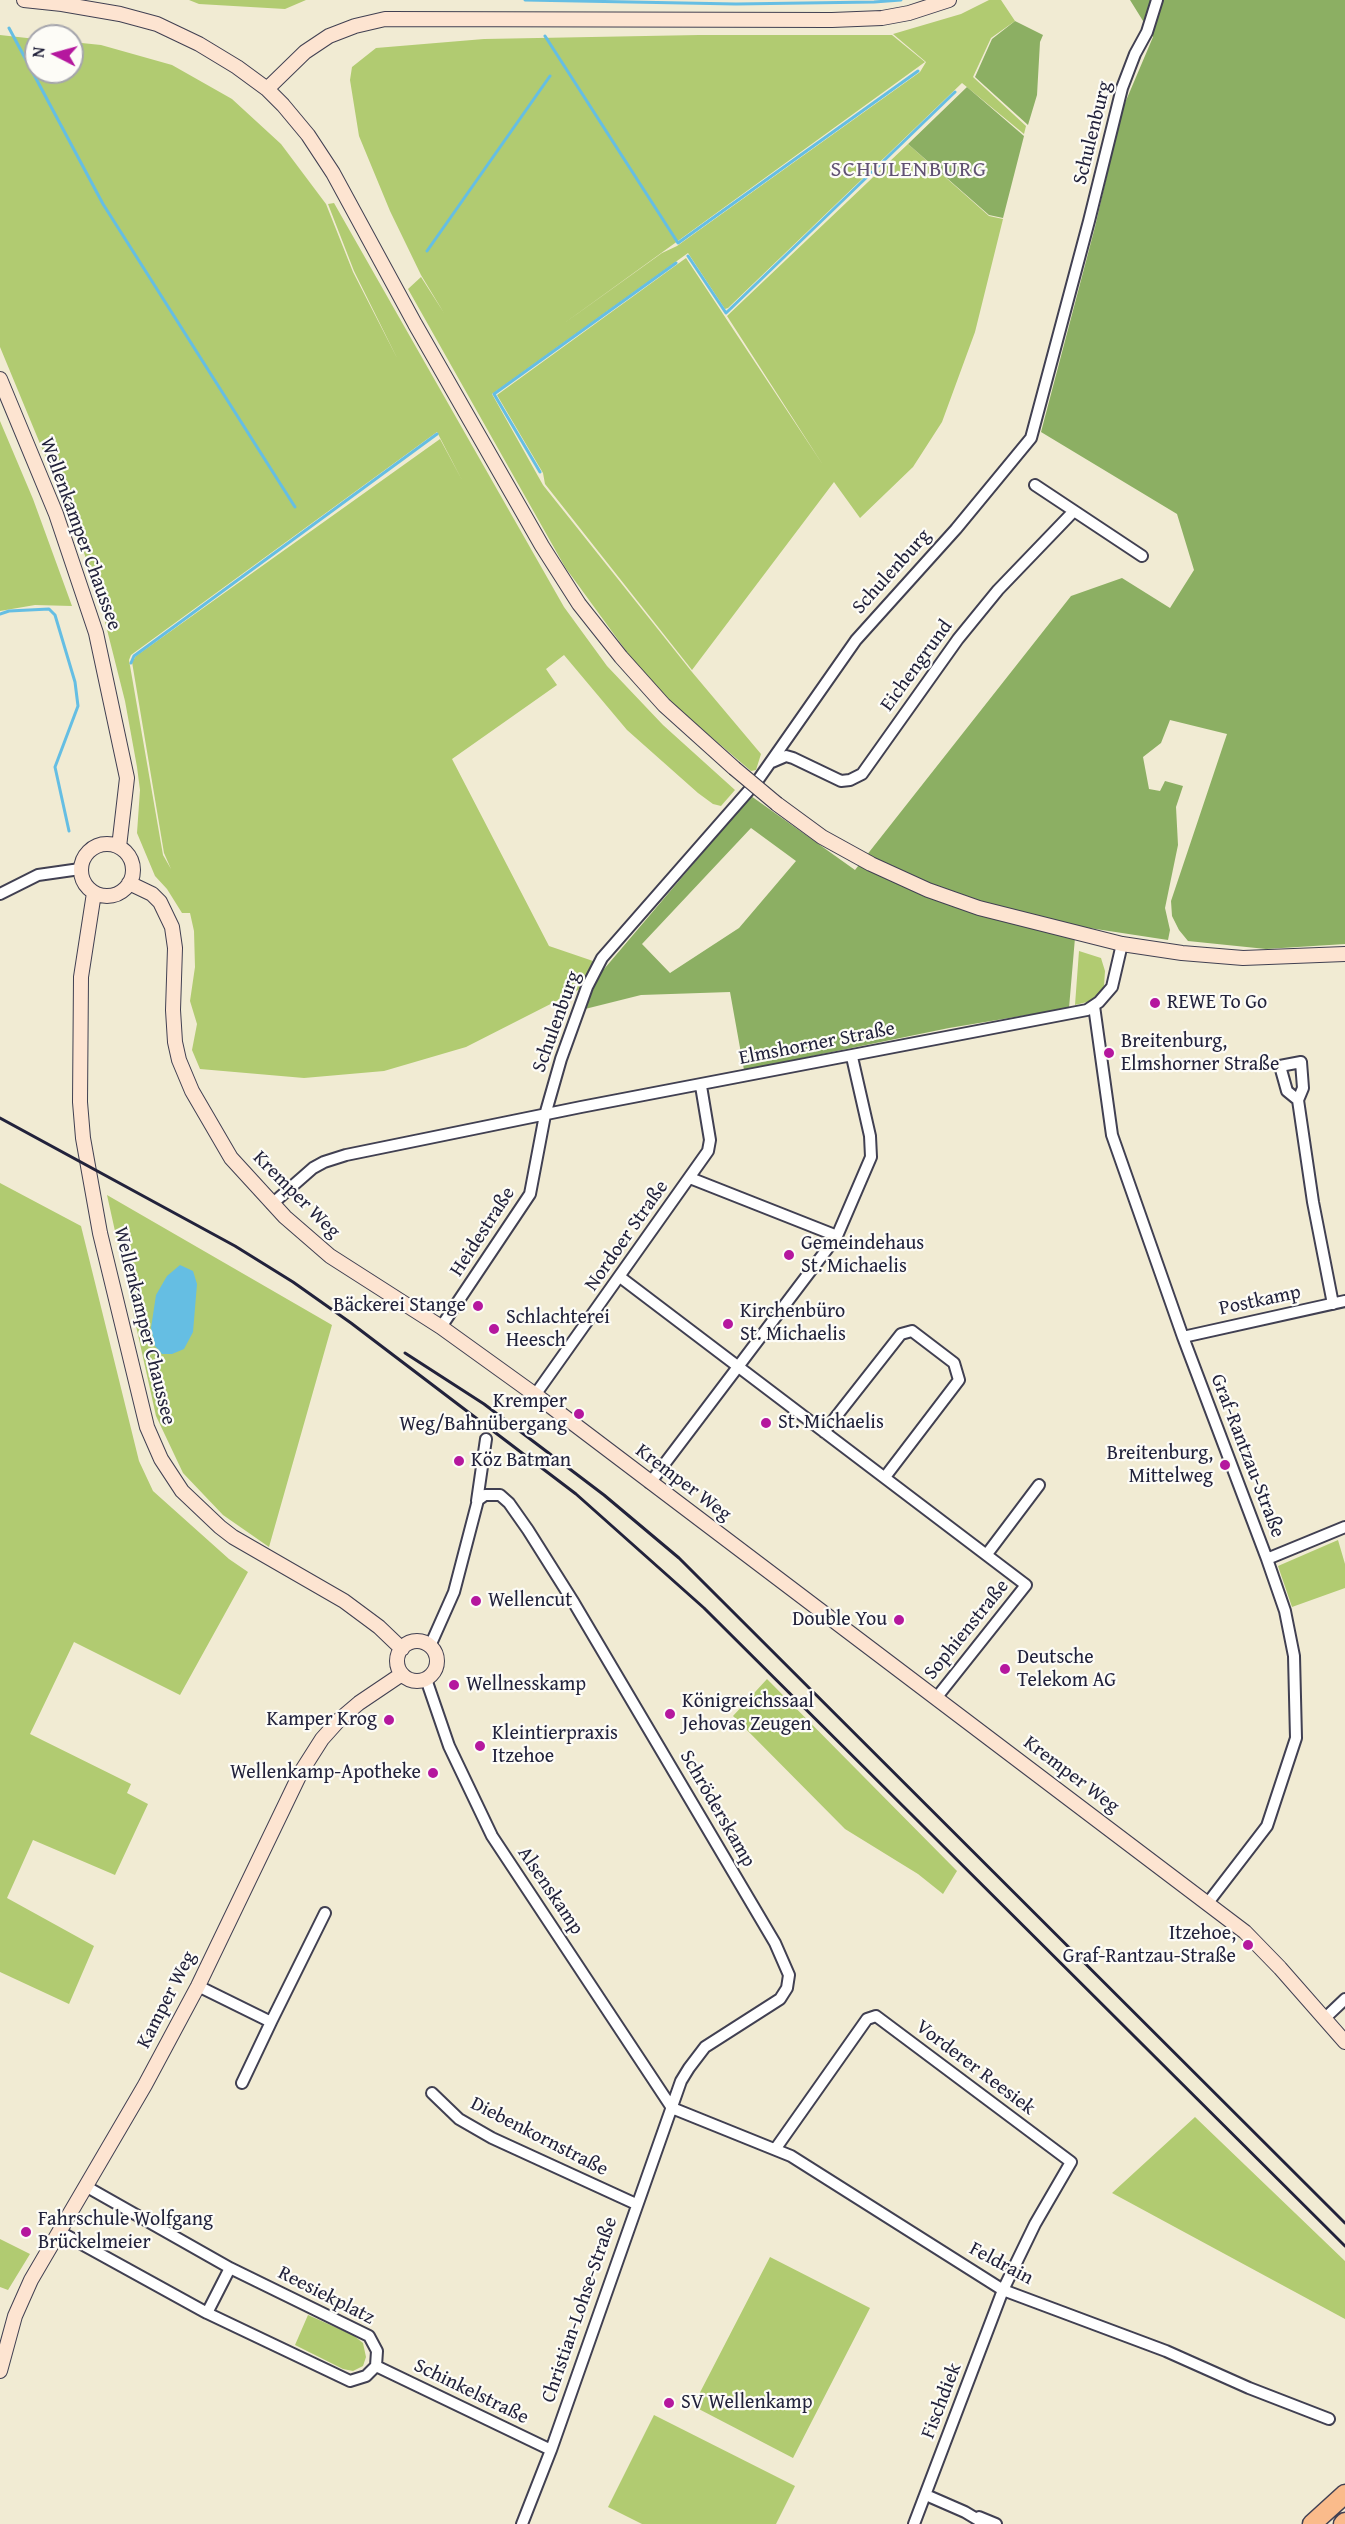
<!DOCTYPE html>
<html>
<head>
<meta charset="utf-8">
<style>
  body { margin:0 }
  #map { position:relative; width:1345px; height:2524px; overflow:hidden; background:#f1ebd3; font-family:"Gentium Book Plus",serif }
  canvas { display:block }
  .north { position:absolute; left:24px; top:24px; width:60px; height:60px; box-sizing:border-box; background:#fdfcf7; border:2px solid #a5a5ac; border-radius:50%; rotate:276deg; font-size:16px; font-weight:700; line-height:24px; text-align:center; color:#22223b }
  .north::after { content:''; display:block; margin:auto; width:21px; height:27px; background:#b5179e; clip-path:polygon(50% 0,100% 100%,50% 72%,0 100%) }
</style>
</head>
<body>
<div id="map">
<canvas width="1345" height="2524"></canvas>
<div class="north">N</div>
</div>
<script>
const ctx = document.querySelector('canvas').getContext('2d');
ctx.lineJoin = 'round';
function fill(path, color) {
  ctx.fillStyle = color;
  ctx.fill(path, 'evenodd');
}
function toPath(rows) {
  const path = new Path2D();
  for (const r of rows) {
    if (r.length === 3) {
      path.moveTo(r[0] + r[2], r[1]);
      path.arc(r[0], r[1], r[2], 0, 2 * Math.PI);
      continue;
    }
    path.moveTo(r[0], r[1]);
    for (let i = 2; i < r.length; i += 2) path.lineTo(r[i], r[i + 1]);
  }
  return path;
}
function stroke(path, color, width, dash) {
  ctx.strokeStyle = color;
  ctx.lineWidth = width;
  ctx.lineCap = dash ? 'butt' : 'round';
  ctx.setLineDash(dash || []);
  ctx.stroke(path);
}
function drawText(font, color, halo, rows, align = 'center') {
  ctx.font = font + ' "Gentium Book Plus",serif';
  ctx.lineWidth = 4.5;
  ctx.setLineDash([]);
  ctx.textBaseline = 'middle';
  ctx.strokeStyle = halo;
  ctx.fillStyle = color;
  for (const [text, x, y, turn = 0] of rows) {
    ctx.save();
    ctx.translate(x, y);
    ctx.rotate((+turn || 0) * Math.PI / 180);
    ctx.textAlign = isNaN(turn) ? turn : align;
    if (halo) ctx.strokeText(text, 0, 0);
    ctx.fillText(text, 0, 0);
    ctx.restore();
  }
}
fill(toPath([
  [189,0,306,0,285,9,199,4],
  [989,0,1001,0,1015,21,991,38,973,77,1026,126,1024,134,962,83,728,308,725,309,688,253,492,394,543,485,692,672,761,754,756,770,751,771,675,706,632,659,565,567,408,289,421,277,444,313,421,275,390,211,359,136,350,80,352,67,376,48,484,39,699,35,892,35,925,62,559,327,662,253,677,246,920,72,926,62,893,34,961,14],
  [0,35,36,39,36,72,72,72,72,42,101,45,172,65,232,99,281,144,326,204,353,272,397,358,354,271,328,204,334,203,564,607,607,666,663,725,735,790,721,806,713,804,698,793,627,730,564,655,546,669,557,685,452,759,549,946,593,961,582,988,466,1047,384,1071,304,1078,200,1069,192,1050,197,1024,190,1001,195,967,194,931,190,913,182,913,167,889,155,876,137,833,140,790,137,767,125,701,97,590,77,533,0,347],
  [437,432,462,480,440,439,136,656,132,662,164,853,171,869,163,855,129,660,131,655],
  [908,144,989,216,1003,219,975,332,942,422,913,467,860,518,834,482,692,670,545,484,543,473,497,395,686,258,823,465,727,316],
  [0,421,33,499,72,606,35,605,0,611],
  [1079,951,1101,958,1105,971,1104,986,1101,992,1091,1001,1075,1005],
  [0,1183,81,1226,139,1461,153,1491,229,1559,248,1572,180,1695,74,1642,30,1734,131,1784,127,1793,148,1804,115,1875,33,1840,7,1898,94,1946,69,2004,0,1972],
  [107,1195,332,1325,269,1547,223,1515,183,1473,156,1416],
  [1338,1540,1345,1564,1345,1588,1292,1607,1278,1566],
  [767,1679,957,1871,943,1894,918,1874,845,1829,733,1716],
  [1195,2117,1345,2261,1345,2319,1112,2193],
  [0,2239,30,2254,8,2290,0,2287],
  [770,2257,870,2308,793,2458,693,2406],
  [308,2315,353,2335,363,2343,366,2357,363,2366,353,2371,343,2369,295,2345],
  [654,2415,795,2486,776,2524,642,2524,608,2507]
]), '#b1cb71');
fill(toPath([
  [1130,0,1345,0,1345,944,1266,949,1188,941,1179,930,1172,916,1171,901,1227,734,1170,720,1161,743,1143,757,1149,789,1160,791,1165,781,1183,786,1176,807,1178,845,1165,908,1170,930,1168,940,1076,926,1069,1008,949,1028,744,1070,730,992,641,995,585,1009,599,975,751,796,855,870,1071,596,1122,578,1170,608,1194,570,1177,514,1041,432,1095,227,1122,110,1153,37],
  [751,828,796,861,739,928,670,973,642,944],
  [1015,21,1043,35,1040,42,1037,95,1028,125,975,77,992,39],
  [967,87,1024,136,1003,218,989,215,908,144]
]), '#8caf63');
fill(toPath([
  [180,1265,193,1271,197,1284,193,1332,184,1349,172,1354,162,1354,155,1346,151,1328,156,1295,167,1276]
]), '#65bee3');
stroke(toPath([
  [525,0,736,4,874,2,901,0],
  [9,28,103,204,295,507],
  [545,36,678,243,918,71],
  [427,251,550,76],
  [688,256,726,313,955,92],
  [540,472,494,394,676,263],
  [0,614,9,611,49,609,55,615,75,682,78,706,55,767,69,831],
  [131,663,134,656,437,434]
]), '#65bee3', 3);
const street = toPath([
  [1035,485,1142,556],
  [772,762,786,756,793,758,841,781,850,780,862,774,958,639,998,590,1073,512],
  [0,894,38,875,80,869],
  [1094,1006,1112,1135,1183,1337,1267,1559,1285,1611,1294,1656,1296,1738,1267,1826,1207,1904],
  [1298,1100,1287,1091,1280,1066,1301,1062,1303,1088,1298,1100,1313,1202,1333,1304],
  [690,1178,837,1236],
  [272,1204,313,1168,324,1162,346,1155,581,1107,1087,1010,1099,1002,1112,987,1122,944],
  [620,1277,1026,1585,937,1697],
  [441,1327,530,1194,545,1115,561,1059,587,987,602,958,758,780,856,640,956,529,1031,438,1089,221,1122,88,1135,54,1147,32,1157,0],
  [1183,1337,1345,1301],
  [535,1395,708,1151,710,1140,701,1086],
  [824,1432,901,1334,912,1331,954,1363,959,1380,885,1477],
  [650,1483,837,1236,871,1157,870,1136,852,1057],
  [477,1501,486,1439],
  [987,1554,1039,1485],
  [1267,1559,1345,1527],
  [430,1646,454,1592,478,1500,485,1495,500,1495,509,1503,528,1530,574,1603,775,1943,789,1975,787,1988,780,1999,705,2047,689,2068,681,2081,551,2450,522,2524],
  [426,1679,449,1746,492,1836,672,2108],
  [198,1986,271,2022,325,1913],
  [1325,2018,1345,1999],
  [242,2083,271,2022],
  [432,2093,459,2119,492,2138,636,2204],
  [672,2108,791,2156,1003,2290,1166,2351,1249,2388,1329,2419],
  [776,2148,867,2019,876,2016,1071,2162,1035,2224,1003,2290,914,2524],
  [60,2232,207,2313,350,2381,366,2376,376,2366,377,2351,369,2336,230,2268,87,2187],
  [207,2313,230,2268],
  [376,2366,551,2450],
  [926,2495,965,2512,985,2524],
  [979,2517,996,2524]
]);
const secondary = toPath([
  [24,0,62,4,120,14,157,24,199,44,237,67,267,89,283,105,308,135,333,173,415,324,542,546,579,604,621,657,664,705,734,768],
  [267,89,305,52,329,36,355,26,385,19,832,20,882,18,909,13,949,0],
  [0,379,56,514,96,633,127,778,119,847],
  [777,804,822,837,871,864,928,890,979,908,1122,944,1182,953,1243,958,1345,954],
  [107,870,26],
  [129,883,152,894,160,902,172,927,175,948,173,1010,175,1042,179,1060,192,1091,231,1158,285,1217,330,1256,441,1327,541,1399,1245,1932,1280,1968,1345,2042],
  [94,893,81,977,80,1102,83,1138,100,1233,147,1427,161,1459,182,1491,220,1527,233,1537,344,1601,379,1627,402,1649],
  [417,1661,20],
  [0,2371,15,2316,31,2280,145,2085,198,1986,301,1772,322,1739,339,1720,359,1703,402,1674]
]);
const highway = toPath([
  [1312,2524,1345,2494],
  [1343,2524,1345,2522]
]);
stroke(street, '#414052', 14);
stroke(secondary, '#414052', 16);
stroke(highway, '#414052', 21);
stroke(street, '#fff', 10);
stroke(secondary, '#fde4d1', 14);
stroke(highway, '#fabb8b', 18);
stroke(toPath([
  [0,1118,235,1246,293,1282,351,1323,576,1494,704,1608,1345,2246],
  [405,1353,484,1404,604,1495,679,1558,1345,2223]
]), '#22223b', 3);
const secondaryBridge = toPath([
  [734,768,777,804]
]);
stroke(secondaryBridge, '#414052', 16, []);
stroke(secondaryBridge, '#fde4d1', 14);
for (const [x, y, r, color] of [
  [1155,1003,6,"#b5179e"],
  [1109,1053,6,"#b5179e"],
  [789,1255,6,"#b5179e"],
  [478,1306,6,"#b5179e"],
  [728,1324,6,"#b5179e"],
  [494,1329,6,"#b5179e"],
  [579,1414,6,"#b5179e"],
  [766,1423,6,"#b5179e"],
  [459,1461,6,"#b5179e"],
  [1225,1465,6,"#b5179e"],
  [476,1601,6,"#b5179e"],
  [899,1620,6,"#b5179e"],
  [1005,1669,6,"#b5179e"],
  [454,1685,6,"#b5179e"],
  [670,1714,6,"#b5179e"],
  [389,1720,6,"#b5179e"],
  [480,1746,6,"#b5179e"],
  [433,1773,6,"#b5179e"],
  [1248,1945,6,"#b5179e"],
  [26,2232,6,"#b5179e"],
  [669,2403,6,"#b5179e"]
]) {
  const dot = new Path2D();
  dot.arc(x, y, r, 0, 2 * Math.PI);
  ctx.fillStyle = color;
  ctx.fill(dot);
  stroke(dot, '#fdfcf7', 2);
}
drawText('20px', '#22223b', '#fdfcf7', [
  ["Schulenburg",1093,133,-76],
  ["Wellenkamper Chaussee",80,534,70],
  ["Schulenburg",892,572,-48],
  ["Eichengrund",917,666,-54],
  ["Schulenburg",557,1022,-70],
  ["Elmshorner Straße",817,1044,-11],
  ["Kremper Weg",296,1195,45],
  ["Heidestraße",483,1232,-57],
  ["Nordoer Straße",627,1236,-55],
  ["Postkamp",1260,1301,-12],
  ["Wellenkamper Chaussee",144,1326,76],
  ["Graf-Rantzau-Straße",1247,1456,69],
  ["Kremper Weg",683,1483,37],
  ["Sophienstraße",967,1630,-51],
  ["Kremper Weg",1071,1775,37],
  ["Schröderskamp",717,1809,60],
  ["Alsenskamp",550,1891,56],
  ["Kamper Weg",167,2000,-63],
  ["Vorderer Reesiek",975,2068,37],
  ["Diebenkornstraße",539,2137,27],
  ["Feldrain",1001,2264,28],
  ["Reesiekplatz",326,2296,27],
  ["Christian-Lohse-Straße",580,2310,-71],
  ["Schinkelstraße",471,2392,26],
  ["Fischdiek",942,2401,-69]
]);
drawText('20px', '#22223b', '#fdfcf7', [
  ["REWE To Go",1167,1003],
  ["Breitenburg,",1121,1042],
  ["Elmshorner Straße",1121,1065],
  ["Gemeindehaus",801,1244],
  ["St. Michaelis",801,1267],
  ["Bäckerei Stange",466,1306,"right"],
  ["Kirchenbüro",740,1312],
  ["St. Michaelis",740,1335],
  ["Schlachterei",506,1318],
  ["Heesch",506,1341],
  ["Kremper",567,1402,"right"],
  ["Weg/Bahnübergang",567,1425,"right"],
  ["St. Michaelis",778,1423],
  ["Breitenburg,",1213,1454,"right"],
  ["Mittelweg",1213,1477,"right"],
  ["Köz Batman",471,1461],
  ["Wellencut",488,1601],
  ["Double You",887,1620,"right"],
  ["Deutsche",1017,1658],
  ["Telekom AG",1017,1681],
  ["Wellnesskamp",466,1685],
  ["Königreichssaal",682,1702],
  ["Jehovas Zeugen",682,1725],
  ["Kamper Krog",377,1720,"right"],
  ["Kleintierpraxis",492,1734],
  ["Itzehoe",492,1757],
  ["Wellenkamp-Apotheke",421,1773,"right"],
  ["Itzehoe,",1236,1934,"right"],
  ["Graf-Rantzau-Straße",1236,1957,"right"],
  ["Fahrschule Wolfgang",38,2220],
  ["Brückelmeier",38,2243],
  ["SV Wellenkamp",681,2403]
], 'left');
ctx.letterSpacing = '1.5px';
drawText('22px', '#615274', '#fdfcf7', [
  ["SCHULENBURG",909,170]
]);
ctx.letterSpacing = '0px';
</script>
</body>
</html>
